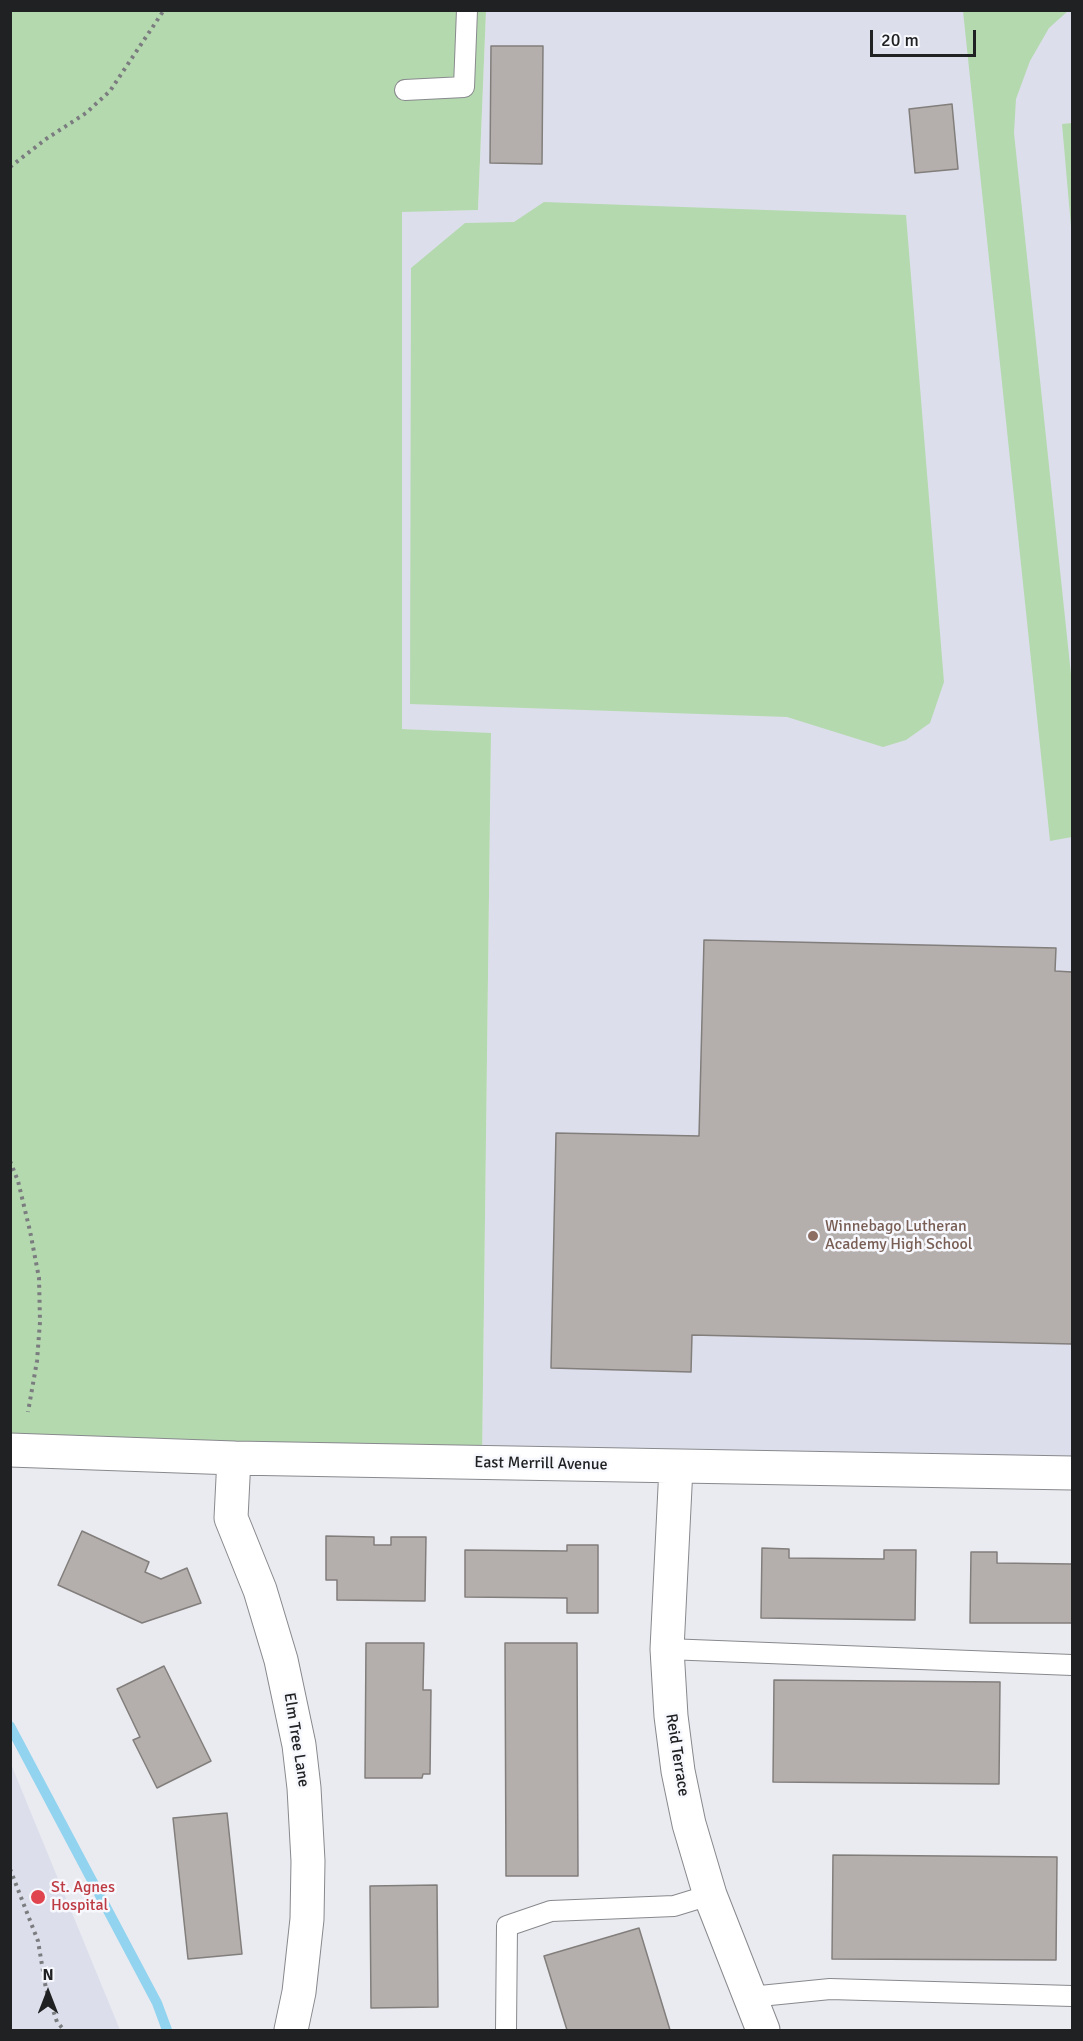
<!DOCTYPE html>
<html>
<head>
<meta charset="utf-8">
<style>
  body { margin:0 }
  #map { position:relative; width:1083px; height:2041px; overflow:hidden; background:#eaebf0; font-family:Signika,sans-serif }
  canvas { display:block }
  .frame { position:absolute; inset:0; border:12px solid #202122; pointer-events:none }
  .north { position:absolute; left:18px; top:1963px; width:60px; height:60px; -webkit-text-stroke:4px #f7f8fd; paint-order:stroke; rotate:0deg; font-size:16px; font-weight:700; line-height:24px; text-align:center; color:#202122 }
  .north::after { content:''; display:block; margin:auto; width:21px; height:27px; background:#202122; clip-path:polygon(50% 0,100% 100%,50% 72%,0 100%) }
  .scale { position:absolute; left:870px; top:30px; width:106px; height:27px; box-sizing:border-box; border:3px solid #202122; border-top:0; padding-left:8px; font-size:18px; line-height:21px; white-space:nowrap; color:#202122; -webkit-text-stroke:4px #f7f8fd; paint-order:stroke }
</style>
</head>
<body>
<div id="map">
<canvas width="1083" height="2041"></canvas>
<div class="frame"></div>
<div class="north">N</div>
<div class="scale">20 m</div>
</div>
<script>
const ctx = document.querySelector('canvas').getContext('2d');
ctx.lineJoin = 'round';
function fill(path, color) {
  ctx.fillStyle = color;
  ctx.fill(path, 'evenodd');
}
function toPath(rows) {
  const path = new Path2D();
  for (const r of rows) {
    path.moveTo(r[0], r[1]);
    for (let i = 2; i < r.length; i += 2) path.lineTo(r[i], r[i + 1]);
  }
  return path;
}
function stroke(path, color, width, dash) {
  ctx.strokeStyle = color;
  ctx.lineWidth = width;
  ctx.lineCap = dash ? 'butt' : 'round';
  ctx.setLineDash(dash || []);
  ctx.stroke(path);
}
function drawText(font, color, halo, rows, align = 'center') {
  ctx.font = font + ' Signika,sans-serif';
  ctx.lineWidth = 5;
  ctx.setLineDash([]);
  ctx.textBaseline = 'middle';
  ctx.strokeStyle = halo;
  ctx.fillStyle = color;
  for (const [text, x, y, turn = 0] of rows) {
    ctx.save();
    ctx.translate(x, y);
    ctx.rotate((+turn || 0) * Math.PI / 180);
    ctx.textAlign = isNaN(turn) ? turn : align;
    if (halo) ctx.strokeText(text, 0, 0);
    ctx.fillText(text, 0, 0);
    ctx.restore();
  }
}
fill(toPath([
  [486,11,1072,11,1072,1473,482,1463,491,734,402,729,402,211,478,210],
  [11,1764,120,2030,11,2030]
]), '#dcdfeb');
fill(toPath([
  [11,11,486,11,478,210,402,212,402,729,491,733,482,1463,11,1450],
  [963,11,1068,11,1049,28,1030,61,1016,99,1014,133,1072,684,1072,837,1050,841],
  [1072,123,1072,238,1062,124],
  [544,202,906,215,944,682,930,723,906,740,883,747,787,717,410,704,411,268,465,223,514,222]
]), '#b5d9af');
stroke(toPath([
  [10,1726,157,2003,167,2030]
]), '#92d3ef', 10);
const building = toPath([
  [491,46,543,46,542,164,490,163,491,46],
  [952,104,958,169,915,173,909,109,952,104],
  [704,940,1056,948,1055,971,1072,972,1072,1344,692,1335,691,1372,551,1368,556,1133,699,1136,704,940],
  [82,1531,149,1562,145,1572,161,1579,187,1568,201,1603,142,1623,58,1585,82,1531],
  [326,1536,374,1537,374,1545,391,1545,391,1537,426,1537,425,1601,337,1600,337,1580,326,1580,326,1536],
  [567,1545,598,1545,598,1613,567,1613,567,1598,465,1597,465,1550,567,1551,567,1545],
  [762,1548,789,1549,789,1558,884,1559,884,1550,916,1550,915,1620,761,1618,762,1548],
  [971,1552,997,1552,997,1563,1072,1564,1072,1623,970,1623,971,1552],
  [366,1643,424,1643,423,1690,431,1690,430,1774,423,1774,422,1778,365,1778,366,1643],
  [505,1643,577,1643,578,1876,506,1876,505,1643],
  [164,1666,211,1761,157,1788,133,1740,140,1737,117,1689,164,1666],
  [774,1680,1000,1682,999,1784,773,1782,774,1680],
  [227,1813,242,1954,188,1959,173,1818,227,1813],
  [833,1855,1057,1857,1056,1960,832,1959,833,1855],
  [437,1885,438,2007,371,2008,370,1886,437,1885],
  [639,1928,670,2030,567,2030,544,1956,639,1928]
]);
fill(building, '#b4afad');
stroke(building, '#827e7c', 1.5);
const lane = toPath([
  [405,90,464,87,467,10],
  [667,1649,1072,1665],
  [750,1997,830,1989,1072,1996],
  [506,2030,507,1926,551,1911,674,1906,710,1895]
]);
const street = toPath([
  [10,1450,234,1458,1072,1473],
  [234,1458,231,1518,260,1590,281,1660,299,1745,304,1788,308,1861,307,1919,299,1992,291,2030],
  [676,1467,667,1649,671,1716,678,1771,689,1824,710,1895,763,2030]
]);
stroke(lane, '#88898d', 22);
stroke(street, '#88898d', 35);
stroke(toPath([
  [10,167,46,139,86,113,110,91,164,10],
  [10,1161,18,1181,30,1231,39,1278,40,1322,37,1361,28,1412],
  [10,1869,38,1941,46,1989,57,2022,64,2030]
]), '#7b7c7f', 4, [3, 4.5]);
stroke(lane, '#fff', 20);
stroke(street, '#fff', 33);
for (const [x, y, r, color] of [
  [813,1236,6,"#8d6e63"],
  [38,1897,8,"#e0444e"]
]) {
  const dot = new Path2D();
  dot.arc(x, y, r, 0, 2 * Math.PI);
  ctx.fillStyle = color;
  ctx.fill(dot);
  stroke(dot, '#f7f8fd', 2);
}
drawText('16px', '#785e54', '#f7f8fd', [
  ["Winnebago Lutheran",825,1227],
  ["Academy High School",825,1245]
], 'left');
drawText('16px', '#202122', '#f7f8fd', [
  ["East Merrill Avenue",541,1464,1],
  ["Elm Tree Lane",296,1740,81],
  ["Reid Terrace",677,1755,81]
]);
drawText('16px', '#be3a42', '#f7f8fd', [
  ["St. Agnes",51,1888],
  ["Hospital",51,1906]
], 'left');
</script>
</body>
</html>
